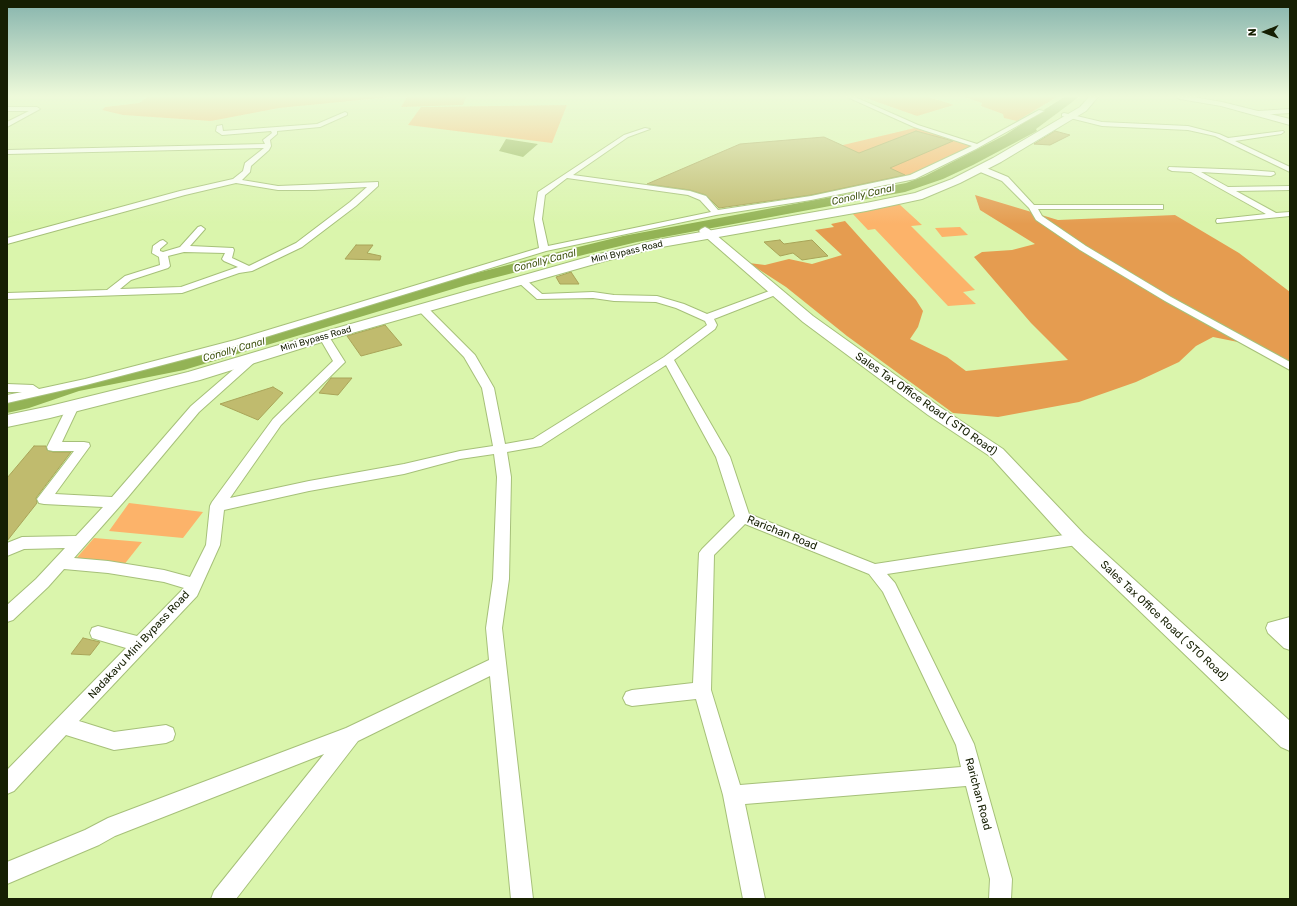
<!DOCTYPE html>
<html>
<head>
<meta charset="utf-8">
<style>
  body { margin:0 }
  #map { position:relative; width:1297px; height:906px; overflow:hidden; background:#daf5ac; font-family:Rubik,sans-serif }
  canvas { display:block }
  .frame { position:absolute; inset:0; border:8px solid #161f03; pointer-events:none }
  .north { position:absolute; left:1245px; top:12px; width:40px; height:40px; -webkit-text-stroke:3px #fff; paint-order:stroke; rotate:269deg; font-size:11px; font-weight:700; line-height:16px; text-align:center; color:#161f03 }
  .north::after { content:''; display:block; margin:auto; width:14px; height:18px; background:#161f03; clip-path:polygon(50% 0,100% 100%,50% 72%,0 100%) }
</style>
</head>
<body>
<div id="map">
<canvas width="1297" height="906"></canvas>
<div class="frame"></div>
<div class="north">N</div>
</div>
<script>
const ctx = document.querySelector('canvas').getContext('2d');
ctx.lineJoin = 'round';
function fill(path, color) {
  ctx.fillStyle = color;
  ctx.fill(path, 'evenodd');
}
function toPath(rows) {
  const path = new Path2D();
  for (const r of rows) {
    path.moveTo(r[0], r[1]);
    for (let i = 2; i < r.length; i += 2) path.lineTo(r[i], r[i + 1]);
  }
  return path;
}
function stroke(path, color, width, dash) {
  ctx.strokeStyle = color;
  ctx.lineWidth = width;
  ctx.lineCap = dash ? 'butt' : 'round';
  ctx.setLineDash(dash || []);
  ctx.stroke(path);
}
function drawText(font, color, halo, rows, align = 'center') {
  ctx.font = font + ' Rubik,sans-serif';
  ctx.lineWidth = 3.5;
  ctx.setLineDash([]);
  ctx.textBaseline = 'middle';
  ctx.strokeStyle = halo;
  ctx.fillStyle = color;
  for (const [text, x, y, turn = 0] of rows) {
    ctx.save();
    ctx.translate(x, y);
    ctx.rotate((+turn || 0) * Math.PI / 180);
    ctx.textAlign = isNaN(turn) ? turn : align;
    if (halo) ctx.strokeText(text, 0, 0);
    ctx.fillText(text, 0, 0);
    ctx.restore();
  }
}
fill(toPath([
  [147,97,391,97,279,108,211,121,123,115,102,110,105,107,139,103],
  [407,97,466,97,463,105,401,107],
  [863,97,929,97,954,105,917,116],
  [964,97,1057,97,1017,121,1004,118,1003,114,981,106,982,103],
  [567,105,552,143,408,125,421,107],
  [919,127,973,146,909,176,809,196,764,153,822,150],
  [898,203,922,225,911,226,975,290,963,292,976,304,948,306,875,229,868,230,851,212],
  [960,227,968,235,942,237,935,228],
  [129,503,203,512,183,538,109,531],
  [94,538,142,542,123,566,73,562]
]), '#fcb36a');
fill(toPath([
  [975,195,1058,220,1175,215,1239,253,1290,292,1290,367,1248,344,1213,337,1196,346,1179,362,1136,382,1079,402,998,417,953,413,847,336,786,287,749,263,765,265,789,259,812,264,842,255,815,230,834,227,831,224,845,221,916,300,923,311,918,327,910,339,947,357,966,371,1068,360,1031,323,974,257,982,252,1012,250,1035,244,980,210]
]), '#e59c50');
fill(toPath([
  [1064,97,1079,97,1036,129,1037,131,973,165,943,179,905,192,637,242,587,254,466,285,184,370,79,391,29,408,7,413,7,401,67,389,253,341,465,276,562,251,623,236,906,183,925,176,1005,135],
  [506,139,538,144,523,157,499,151]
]), '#93b355');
const building = toPath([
  [916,131,953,141,890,168,905,175,811,195,719,208,706,195,690,190,647,184,740,144,824,137,859,153,916,131],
  [1055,131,1070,135,1050,145,1034,144,1055,131],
  [780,240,784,244,812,240,828,256,802,260,793,253,780,256,764,242,780,240],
  [356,245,373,245,367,253,381,256,380,260,345,259,356,245],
  [571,272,579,284,560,284,556,277,571,272],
  [385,325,402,345,361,356,347,336,385,325],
  [331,378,352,378,338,395,319,393,331,378],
  [273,387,283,393,258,420,220,404,273,387],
  [34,446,46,446,47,450,53,452,71,452,36,498,37,503,7,541,7,478,34,446],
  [83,638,100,642,90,655,71,654,83,638]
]);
fill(building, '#c0bb6e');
stroke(building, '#a9a458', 1);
const street = toPath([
  [847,97,855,97,918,125,977,144,1039,110,1044,111,976,149,915,179,811,200,716,215,546,251,243,344,86,385,7,403,7,395,22,392,7,392,7,384,33,385,39,389,85,379,235,340,539,248,534,219,538,192,624,135,645,128,650,129,628,137,573,175,690,191,706,196,718,210,811,196,910,175,972,146,914,127,847,97],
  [567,178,688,195,700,200,711,212,548,246,542,219,545,195,567,178],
  [7,107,37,107,40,109,7,127,7,122,29,111,7,111,7,107],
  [1290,109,1290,113,1258,115,1255,113,1258,111,1290,109],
  [345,112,347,113,347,115,320,127,277,131,277,134,270,140,271,146,269,150,251,166,250,172,242,180,278,186,378,182,378,186,356,206,302,247,252,271,239,273,182,293,7,299,7,293,107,290,125,276,160,265,159,257,152,253,153,246,160,241,163,240,167,243,160,249,160,251,163,252,180,247,198,227,201,226,205,229,190,246,233,248,234,250,232,258,249,266,296,243,350,202,367,187,314,190,278,190,236,183,185,195,7,244,7,238,180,191,233,179,243,171,245,163,264,148,7,154,7,150,265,144,263,140,272,133,271,131,222,135,216,131,217,126,222,125,223,131,317,124,345,112],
  [184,252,225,253,222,259,224,261,238,267,181,287,120,289,131,280,168,268,170,266,168,256,184,252],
  [1064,113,1102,122,1188,126,1219,134,1228,138,1283,131,1284,132,1281,134,1235,141,1290,167,1290,172,1215,136,1188,130,1102,126,1062,116,1062,114,1064,113],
  [978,167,984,167,1008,177,1034,205,1163,205,1163,209,1038,209,1042,216,1086,246,1171,297,1290,362,1290,370,1165,301,1080,250,1036,220,1029,208,1002,181,978,171,978,167],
  [1169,167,1248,170,1274,172,1275,174,1271,176,1201,172,1228,187,1290,186,1290,190,1236,191,1276,213,1290,212,1290,216,1217,223,1216,221,1217,219,1220,219,1266,214,1191,172,1172,171,1168,169,1169,167],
  [521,277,524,278,542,294,593,292,614,295,657,296,684,304,707,314,772,290,778,290,780,292,778,294,714,319,717,325,715,329,674,360,730,457,749,514,875,564,1077,533,1082,535,1084,539,1082,543,1077,545,887,574,895,583,974,744,1012,879,1011,899,989,899,990,879,966,786,745,804,765,899,743,899,723,795,696,699,632,706,626,704,623,698,626,692,632,690,693,683,699,553,702,549,735,516,716,457,666,365,541,446,507,452,511,477,509,579,502,628,533,899,511,899,490,676,358,741,236,899,211,899,214,891,324,754,115,836,99,845,7,884,7,862,85,830,108,818,346,728,489,660,486,628,493,579,497,477,494,454,460,459,404,474,309,491,224,510,220,545,197,596,79,721,114,732,166,725,173,728,175,734,173,740,166,743,114,750,66,735,14,791,7,794,7,770,126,648,92,638,90,633,92,628,98,626,137,636,184,588,164,582,108,573,64,569,48,587,13,620,7,622,7,605,36,579,65,548,24,549,7,556,7,543,22,537,76,536,103,507,44,504,39,503,37,499,74,451,53,451,48,450,47,447,69,403,77,403,79,406,62,442,84,442,89,443,90,446,55,494,112,497,191,406,249,356,257,356,259,358,257,360,199,412,128,497,74,558,108,561,164,570,190,577,206,545,210,506,212,502,273,419,333,361,319,337,320,335,328,335,345,362,281,425,230,498,309,481,404,464,460,451,493,446,482,388,464,357,419,311,418,309,419,307,427,307,475,355,494,388,505,444,533,439,664,357,707,325,705,321,676,308,656,302,614,301,593,298,537,299,518,282,516,280,518,278,521,277],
  [745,524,869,574,883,592,956,745,961,767,740,785,711,690,714,555,745,524],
  [1290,617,1289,631,1290,650,1284,648,1268,633,1266,628,1268,623,1290,617]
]);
const secondary = toPath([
  [1176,97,1194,97,1222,102,1290,119,1290,125,1221,106,1180,99,1176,97],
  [705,227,709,229,813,316,940,407,1003,449,1084,534,1290,721,1290,751,1281,747,1070,544,991,457,928,415,803,322,701,233,699,231,701,229,705,227]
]);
const primary = toPath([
  [1089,97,1098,97,1086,111,1001,162,960,183,922,199,866,211,656,248,605,261,338,337,200,380,50,418,7,427,7,415,50,406,188,372,326,331,595,255,656,240,866,203,915,193,952,179,993,158,1080,107,1089,97]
]);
stroke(street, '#a6c079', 2);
stroke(secondary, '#a6c079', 2);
stroke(primary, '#a6c079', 2);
fill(street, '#fff');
fill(secondary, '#fff');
fill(primary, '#fff');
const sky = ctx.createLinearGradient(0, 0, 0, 224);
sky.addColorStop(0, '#86b4ad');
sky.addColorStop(0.43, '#eefada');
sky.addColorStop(1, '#eefada00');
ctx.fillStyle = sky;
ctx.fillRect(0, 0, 1297, 224);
drawText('9px', '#161f03', '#fff', [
  ["Mini Bypass Road",627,252,-13],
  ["Mini Bypass Road",316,339,-16]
]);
drawText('italic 10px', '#425613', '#fff', [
  ["Conolly Canal",863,195,-13],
  ["Conolly Canal",545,261,-15],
  ["Conolly Canal",234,350,-16]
]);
drawText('11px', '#161f03', '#fff', [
  ["Sales Tax Office Road ( STO Road)",926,404,35],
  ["Rarichan Road",782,533,22],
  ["Sales Tax Office Road ( STO Road)",1164,621,43],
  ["Nadakavu Mini Bypass Road",139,645,-47],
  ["Rarichan Road",978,794,75]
]);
</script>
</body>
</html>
